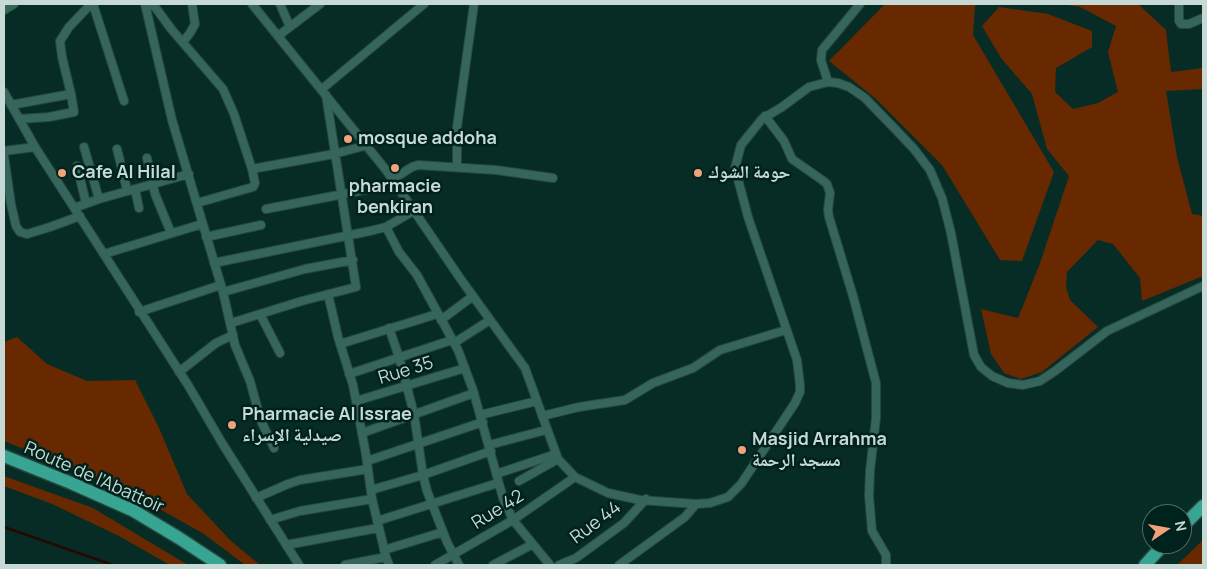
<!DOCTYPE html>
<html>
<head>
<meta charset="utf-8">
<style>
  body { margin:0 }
  #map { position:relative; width:1207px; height:569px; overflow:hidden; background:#072c25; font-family:Manrope,sans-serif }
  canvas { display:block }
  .frame { position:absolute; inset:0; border:5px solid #c6d9d4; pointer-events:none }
  .north { position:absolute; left:1142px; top:504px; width:50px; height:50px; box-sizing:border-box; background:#00221c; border:1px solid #4f6b66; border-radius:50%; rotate:78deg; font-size:14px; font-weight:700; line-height:20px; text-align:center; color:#c6d9d4 }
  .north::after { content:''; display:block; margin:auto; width:18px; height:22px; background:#f1a27b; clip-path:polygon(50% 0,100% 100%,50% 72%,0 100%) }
</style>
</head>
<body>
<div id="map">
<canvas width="1207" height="569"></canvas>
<div class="frame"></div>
<div class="north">N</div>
</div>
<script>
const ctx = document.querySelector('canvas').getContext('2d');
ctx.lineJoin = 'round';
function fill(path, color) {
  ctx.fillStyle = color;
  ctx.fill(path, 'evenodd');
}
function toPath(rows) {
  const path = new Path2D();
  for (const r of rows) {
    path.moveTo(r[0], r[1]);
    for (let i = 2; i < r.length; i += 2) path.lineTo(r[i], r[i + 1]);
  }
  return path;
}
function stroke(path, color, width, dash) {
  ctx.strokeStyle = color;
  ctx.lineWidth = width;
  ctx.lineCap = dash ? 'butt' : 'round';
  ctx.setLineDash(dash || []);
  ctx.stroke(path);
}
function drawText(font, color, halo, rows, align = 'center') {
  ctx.font = font + ' Manrope,"Noto Naskh Arabic",sans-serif';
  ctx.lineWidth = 5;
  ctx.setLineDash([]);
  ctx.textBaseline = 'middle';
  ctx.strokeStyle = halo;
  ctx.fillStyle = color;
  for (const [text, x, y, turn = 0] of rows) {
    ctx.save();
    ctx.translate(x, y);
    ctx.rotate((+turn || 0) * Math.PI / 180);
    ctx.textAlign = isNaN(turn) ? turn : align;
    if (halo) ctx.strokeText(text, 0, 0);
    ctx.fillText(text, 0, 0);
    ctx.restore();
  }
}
fill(toPath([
  [885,4,979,4,975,6,973,35,1054,172,1022,261,1000,260,942,165,876,99,829,61],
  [1061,4,1138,4,1166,30,1171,72,1203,68,1203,89,1166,91,1177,157,1192,214,1203,216,1203,276,1142,301,1140,278,1113,244,1098,240,1067,272,1066,287,1070,300,1098,327,1042,372,1021,379,1004,373,991,354,981,309,1018,318,1039,266,1069,176,1047,149,1032,94,1001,58,982,26,999,7,1048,14,1092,31,1092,47,1056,68,1055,92,1073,109,1098,103,1118,92,1108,52,1116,26,1080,7],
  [17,337,47,364,87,381,135,380,159,428,187,494,230,540,260,565,245,565,204,534,133,494,4,441,4,342],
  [4,476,93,508,188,565,170,565,119,536,52,504,4,486],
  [1203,540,1203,565,1177,565]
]), '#682800');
stroke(toPath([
  [4,527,113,565]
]), '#230a01', 2.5);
const minor = toPath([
  [93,4,124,101],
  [145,4,172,120,223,292,235,345,250,381,261,421,274,448],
  [150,4,155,7,172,30,223,89,234,114,252,169,255,183,253,187,197,203],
  [252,4,386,170,462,281,525,368,558,459,575,477,608,493,640,500,696,504,710,503,728,497,741,484,795,403,800,392,800,385,797,360,748,217,735,168,741,145,762,119,782,107,809,87,828,82,838,83,849,87,865,98,896,130,914,149,930,170,942,198,951,233,974,355,981,367,992,376,1008,383,1023,385,1040,381,1055,371,1107,331,1203,286],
  [280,4,290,27],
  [1179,4,1179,21,1181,24,1189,24,1203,18],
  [4,10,14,4],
  [278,36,320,4],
  [183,42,190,33,195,24,192,4],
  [828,82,821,60,822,50,860,4],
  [322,89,424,4],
  [4,92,35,147,188,385,222,443,299,565],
  [11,105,71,94],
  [765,116,784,141,792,159,822,180,827,184,830,193,828,210,829,217,853,296,876,383,876,418,870,471,869,496,872,531,886,555,886,565],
  [19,119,49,117,74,112,71,94,62,57,60,41,69,27,91,4],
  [84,147,99,199],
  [117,149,127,190],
  [4,151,35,147],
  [4,156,11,204,16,226,20,232,27,234,50,227,80,216],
  [147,158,155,194,171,233],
  [77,166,86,203],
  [457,167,457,127,474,4],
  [252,169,334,154,368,145],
  [393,179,412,167,418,165,496,170,553,178],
  [135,189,139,208],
  [74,208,99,199,189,174],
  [266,209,380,187],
  [386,227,399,252,417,275,458,350,473,390,503,498,513,520,550,565],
  [206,237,261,225],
  [104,254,202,224],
  [214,263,370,231,386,227,415,210],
  [223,292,305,269,353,260],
  [328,294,338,337,353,385,366,455,372,499,386,557,389,565],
  [139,312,221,285],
  [260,314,280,353],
  [441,320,473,296],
  [231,323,302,301,356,287,326,95],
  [389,328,399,357,414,414,423,475,427,491,447,542,459,565],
  [454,343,490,320],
  [340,344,437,314],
  [179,372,216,343,233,335],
  [349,374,452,340],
  [356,401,465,368],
  [480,415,537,401],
  [542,416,579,407,625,400,653,383,693,368,720,350,786,330],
  [362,433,474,393],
  [489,445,546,430],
  [367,461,483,422],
  [496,474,556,454],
  [519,481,558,459],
  [371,490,423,475,491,451],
  [256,498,288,484,300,480,368,469],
  [270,520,300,511,372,499],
  [377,521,498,483],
  [286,545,378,528],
  [384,550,443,532],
  [345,565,386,557],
  [435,565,513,520,575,477],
  [493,565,533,544],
  [559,565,576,558,624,523,646,499],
  [619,565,685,517,696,504]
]);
const primary = toPath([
  [4,456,71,483,134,511,179,538,220,565],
  [1182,527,1203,506],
  [1145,565,1164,544]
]);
stroke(minor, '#264841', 10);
stroke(primary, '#264841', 15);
stroke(minor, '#36655b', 8);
stroke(primary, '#37a591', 12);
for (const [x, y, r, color] of [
  [348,139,5,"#f1a27b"],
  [395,168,5,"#f1a27b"],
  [62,173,5,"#f1a27b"],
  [698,173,5,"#f1a27b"],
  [232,425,5,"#f1a27b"],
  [742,450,5,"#f1a27b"]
]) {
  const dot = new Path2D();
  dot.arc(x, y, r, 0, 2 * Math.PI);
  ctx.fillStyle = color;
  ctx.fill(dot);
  stroke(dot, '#00221c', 2);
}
drawText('bold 18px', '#c6d9d4', '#00221c', [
  ["mosque addoha",358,139],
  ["Cafe Al Hilal",72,173],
  ["حومة الشوك",708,173],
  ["pharmacie",395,187,"center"],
  ["benkiran",395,208,"center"],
  ["Pharmacie Al Issrae",242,415],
  ["صيدلية الإسراء",242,436],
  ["Masjid Arrahma",752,440],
  ["مسجد الرحمة",752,461]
], 'left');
drawText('18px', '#c6d9d4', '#00221c', [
  ["Rue 35",406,371,-17],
  ["Route de l’Abattoir",94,478,24],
  ["Rue 42",498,510,-32],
  ["Rue 44",596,523,-37]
]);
</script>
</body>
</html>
